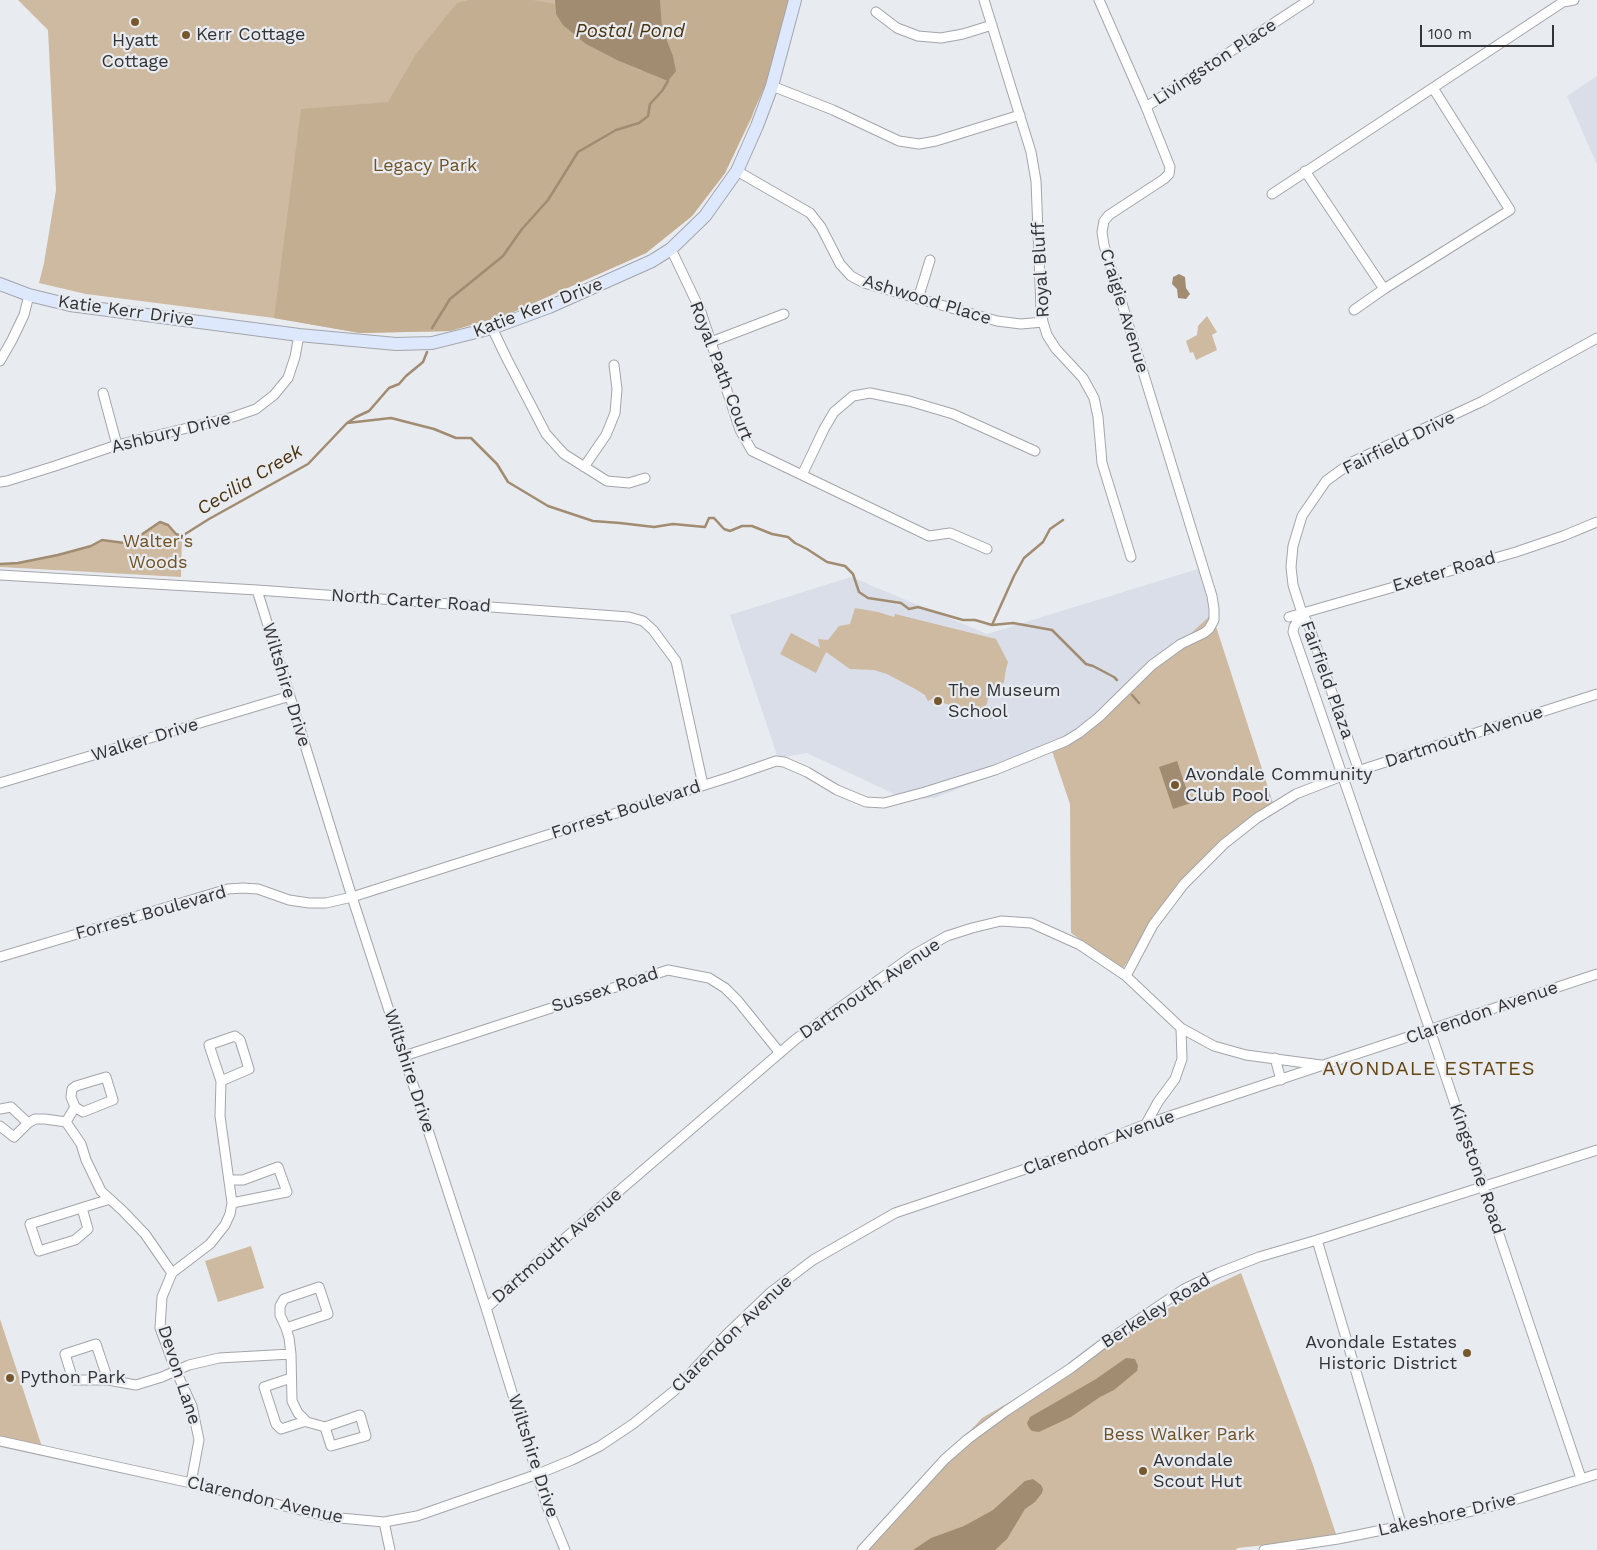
<!DOCTYPE html>
<html>
<head>
<meta charset="utf-8">
<style>
  body { margin:0 }
  #map { position:relative; width:1597px; height:1550px; overflow:hidden; background:#e8ebf0; font-family:"Work Sans",sans-serif }
  canvas { display:block }
  .scale { position:absolute; left:1420px; top:25px; width:134px; height:22px; box-sizing:border-box; border:2px solid #323335; border-top:0; padding-left:6px; font-size:15px; line-height:18px; white-space:nowrap; color:#323335; -webkit-text-stroke:4px #e8ebf0; paint-order:stroke }
</style>
</head>
<body>
<div id="map">
<canvas width="1597" height="1550"></canvas>
<div class="scale">100 m</div>
</div>
<script>
const ctx = document.querySelector('canvas').getContext('2d');
ctx.lineJoin = 'round';
function fill(path, color) {
  ctx.fillStyle = color;
  ctx.fill(path, 'evenodd');
}
function toPath(rows) {
  const path = new Path2D();
  for (const r of rows) {
    path.moveTo(r[0], r[1]);
    for (let i = 2; i < r.length; i += 2) path.lineTo(r[i], r[i + 1]);
  }
  return path;
}
function stroke(path, color, width, dash) {
  ctx.strokeStyle = color;
  ctx.lineWidth = width;
  ctx.lineCap = dash ? 'butt' : 'round';
  ctx.setLineDash(dash || []);
  ctx.stroke(path);
}
function drawText(font, color, halo, rows, align = 'center') {
  ctx.font = font + ' "Work Sans",sans-serif';
  ctx.lineWidth = 4.5;
  ctx.setLineDash([]);
  ctx.textBaseline = 'middle';
  ctx.strokeStyle = halo;
  ctx.fillStyle = color;
  for (const [text, x, y, turn = 0] of rows) {
    ctx.save();
    ctx.translate(x, y);
    ctx.rotate((+turn || 0) * Math.PI / 180);
    ctx.textAlign = isNaN(turn) ? turn : align;
    if (halo) ctx.strokeText(text, 0, 0);
    ctx.fillText(text, 0, 0);
    ctx.restore();
  }
}
fill(toPath([
  [1597,76,1597,165,1567,96],
  [1198,569,1212,614,1099,717,1052,751,935,798,907,800,807,753,778,758,730,615,851,577,987,634]
]), '#d9dee9');
fill(toPath([
  [18,0,790,0,752,117,725,173,692,216,646,253,509,314,450,331,360,333,274,318,86,294,39,283,44,263,56,190,48,30],
  [1207,316,1217,332,1212,335,1217,350,1196,360,1193,352,1190,353,1186,341,1197,335,1198,326],
  [160,522,168,525,176,534,182,536,181,577,0,567,0,564,18,563,91,546,102,540,125,543,132,541],
  [855,608,878,612,894,617,895,614,996,639,1008,662,1006,669,1004,682,988,699,986,707,988,709,991,707,994,708,991,719,932,699,928,701,925,695,917,690,887,674,874,670,850,669,826,652,816,673,780,654,791,633,820,648,818,639,828,640,839,626,850,624],
  [1212,614,1273,803,1188,877,1123,968,1071,933,1070,804,1052,751,1071,743],
  [251,1246,264,1288,218,1302,205,1261],
  [1241,1273,1313,1465,1337,1537,1238,1548,1235,1550,859,1550,982,1418,1094,1353,1140,1324,1186,1299],
  [0,1319,42,1447,0,1437]
]), '#cebaa1');
fill(toPath([
  [469,0,533,0,555,4,556,14,619,61,641,71,673,56,662,28,660,0,790,0,774,67,725,173,692,216,646,253,509,314,450,331,360,333,274,318,301,109,388,102,416,54,457,3]
]), '#c4ae92');
fill(toPath([
  [555,0,660,0,662,28,673,56,676,71,668,81,619,61,586,44,563,25,556,14],
  [1179,274,1185,277,1186,288,1190,294,1186,299,1178,298,1177,289,1172,284,1173,277],
  [1177,761,1191,803,1173,809,1159,767],
  [1126,1358,1135,1359,1138,1366,1137,1371,1114,1390,1100,1397,1071,1417,1039,1432,1032,1431,1029,1428,1027,1423,1030,1417,1096,1379],
  [1033,1479,1041,1485,1043,1489,1042,1493,1035,1502,1025,1509,1007,1539,995,1550,913,1550,931,1538,964,1526,993,1510,1025,1481]
]), '#a28c71');
stroke(toPath([
  [432,328,450,299,503,256,522,229,548,200,578,152,616,130,639,123,648,116,650,104,662,91,668,81],
  [347,423,391,418,434,429,456,438,471,438,497,464,508,482,548,506,593,521,620,523,654,527,673,524,705,527,709,518,714,518,724,529,730,531,742,526,752,526,772,534,788,537,795,543,807,549,827,562,845,566,853,574,859,592,868,598,901,603,909,609,918,607,963,620,975,620,992,625,1013,623,1052,630,1086,664,1093,666,1114,677,1117,680],
  [0,564,18,563,58,555,91,546,102,540,125,543,132,541,160,522,168,525,176,534,182,536,209,519,308,464,347,423,356,417,369,411,389,388,399,384,406,376,423,362,427,352],
  [992,625,1014,576,1024,558,1043,542,1050,529,1063,520],
  [1132,695,1139,703]
]), '#a28c71', 2.5);
const street = toPath([
  [984,0,1031,152,1036,181,1041,309,1043,322,1047,335,1056,349,1083,378,1094,398,1098,417,1102,463,1131,557],
  [876,12,897,28,918,36,941,38,963,34,992,25],
  [772,86,833,110,899,141,919,144,936,141,1020,115],
  [1146,107,1309,0],
  [737,171,810,213,821,227,840,264,851,276,864,283,997,321,1021,324,1043,322],
  [1305,171,1384,289],
  [1272,194,1563,2,1574,0],
  [671,249,701,312,740,430,752,451,929,536,950,533,987,549],
  [918,299,930,260],
  [1354,310,1384,289,1510,210,1433,88],
  [492,328,507,359,546,434,564,454,607,481,629,483,645,478],
  [711,342,784,314],
  [0,361,12,340,24,315,29,295],
  [103,393,117,445],
  [584,467,606,435,615,413,617,389,614,365],
  [802,475,824,429,834,412,853,396,870,393,909,401,953,414,1035,451],
  [0,482,7,481,55,466,117,445,233,417,256,409,274,395,288,378,295,357,299,335],
  [0,575,257,590,629,617,643,621,653,630,676,661,703,785],
  [257,590,352,897,486,1308,547,1506,565,1550],
  [1302,613,1294,627,1293,632,1430,1030,1581,1478],
  [1289,617,1516,552,1563,536,1597,522],
  [1359,771,1309,626,1302,613,1293,585,1291,567,1293,546,1302,516,1326,481,1352,462,1483,401,1597,338],
  [0,783,290,696],
  [0,957,228,889,243,888,258,889,289,900,309,903,326,903,352,897,730,777,776,761,784,762,807,772,837,790,866,802,884,803,925,792,995,770,1066,741,1079,733,1099,717,1152,665,1181,644,1204,633,1209,629,1214,620,1214,609,1212,596,1104,245,1102,232,1104,221,1109,215,1164,179,1169,174,1170,167,1146,107,1099,0],
  [1126,976,1153,925,1184,884,1224,844,1257,818,1296,794,1342,776,1597,694],
  [1181,1028,1214,1046,1246,1055,1321,1065],
  [404,1056,668,970,709,978,725,988,738,1001,780,1053],
  [1275,1058,1281,1080],
  [75,1107,83,1112,113,1100,106,1077,76,1086,72,1089,71,1097,75,1107,66,1122,81,1144,86,1160,101,1191,123,1211,145,1234,172,1273],
  [0,1109,11,1107,28,1123],
  [0,1126,14,1137,28,1123,35,1119,45,1119,66,1122],
  [230,1180,243,1180,278,1167,287,1192,232,1203],
  [82,1208,88,1229,75,1240,39,1251,30,1224,110,1199],
  [1317,1240,1402,1527],
  [486,1308,612,1197,796,1039,915,954,947,936,972,928,1001,921,1031,923,1080,945,1126,976,1181,1028,1182,1059,1175,1079,1158,1102,1146,1124],
  [286,1328,280,1315,280,1306,284,1299,319,1287,328,1314,286,1328,289,1338,291,1354],
  [291,1378,264,1387,276,1424,281,1429,306,1421],
  [108,1380,96,1344,65,1354,73,1380,108,1380,136,1385,162,1377,189,1365,219,1358,291,1354,292,1401,298,1413,307,1422,325,1427,331,1446,366,1436,360,1415,325,1427],
  [0,1441,191,1483,329,1517,384,1522,417,1516,538,1474,572,1460,600,1446,633,1424,674,1391,726,1335,771,1292,813,1260,895,1213,1076,1152,1146,1124,1597,974],
  [191,1483,199,1440,192,1406,176,1371,160,1328,162,1297,172,1273,210,1244,225,1225,230,1214,232,1203,220,1116,221,1081,209,1045,235,1036,240,1040,249,1069,221,1081],
  [384,1522,390,1550],
  [862,1550,945,1459,968,1439,1006,1411,1071,1368,1104,1343,1184,1289,1218,1273,1259,1257,1317,1240,1597,1150],
  [1264,1550,1338,1539,1456,1515,1501,1504,1597,1474]
]);
const secondary = toPath([
  [0,284,29,295,70,305,299,335,396,344,432,343,492,328,549,307,652,261,671,249,705,216,737,171,757,126,772,86,795,0]
]);
stroke(street, '#a3a5aa', 11);
stroke(secondary, '#a3a5aa', 14);
stroke(street, '#fff', 9);
stroke(secondary, '#dee8fd', 12);
for (const [x, y, r, color] of [
  [135,22,5,"#77582d"],
  [186,35,5,"#77582d"],
  [938,701,5,"#77582d"],
  [1175,785,5,"#77582d"],
  [1467,1353,5,"#77582d"],
  [10,1378,5,"#77582d"],
  [1143,1471,5,"#77582d"]
]) {
  const dot = new Path2D();
  dot.arc(x, y, r, 0, 2 * Math.PI);
  ctx.fillStyle = color;
  ctx.fill(dot);
  stroke(dot, '#e8ebf0', 2);
}
drawText('18px', '#323335', '#e8ebf0', [
  ["Kerr Cottage",196,35],
  ["Hyatt",135,41,"center"],
  ["Cottage",135,62,"center"],
  ["The Museum",948,691],
  ["School",948,712],
  ["Avondale Community",1185,775],
  ["Club Pool",1185,796],
  ["Avondale Estates",1457,1343,"right"],
  ["Historic District",1457,1364,"right"],
  ["Python Park",20,1378],
  ["Avondale",1153,1461],
  ["Scout Hut",1153,1482]
], 'left');
drawText('18px', '#323335', '#e8ebf0', [
  ["Livingston Place",1215,62,-33],
  ["Royal Bluff",1041,270,-93],
  ["Ashwood Place",927,300,17],
  ["Katie Kerr Drive",538,308,-21],
  ["Katie Kerr Drive",126,311,8],
  ["Craigie Avenue",1124,311,73],
  ["Royal Path Court",721,371,69],
  ["Ashbury Drive",171,433,-14],
  ["Fairfield Drive",1399,443,-26],
  ["Exeter Road",1444,572,-16],
  ["North Carter Road",411,601,4],
  ["Fairfield Plaza",1327,680,70],
  ["Wiltshire Drive",286,685,73],
  ["Dartmouth Avenue",1464,737,-18],
  ["Walker Drive",145,740,-17],
  ["Forrest Boulevard",626,810,-18],
  ["Forrest Boulevard",151,913,-16],
  ["Dartmouth Avenue",870,989,-34],
  ["Sussex Road",605,990,-18],
  ["Clarendon Avenue",1482,1013,-19],
  ["Wiltshire Drive",409,1071,72],
  ["Clarendon Avenue",1099,1143,-20],
  ["Kingstone Road",1477,1169,71],
  ["Dartmouth Avenue",557,1246,-41],
  ["Berkeley Road",1156,1311,-32],
  ["Clarendon Avenue",732,1334,-44],
  ["Devon Lane",179,1375,72],
  ["Wiltshire Drive",533,1456,72],
  ["Clarendon Avenue",265,1500,13],
  ["Lakeshore Drive",1447,1515,-13]
]);
drawText('18px', '#715122', '#e8ebf0', [
  ["Legacy Park",425,166],
  ["Walter's",158,542],
  ["Woods",158,563],
  ["Bess Walker Park",1179,1435]
]);
drawText('italic 19px', '#4a320d', '#e8ebf0', [
  ["Postal Pond",630,31],
  ["Cecilia Creek",250,480,-31]
]);
ctx.letterSpacing = '1px';
drawText('20px', '#664510', '#e8ebf0', [
  ["AVONDALE ESTATES",1429,1069]
]);
ctx.letterSpacing = '0px';
</script>
</body>
</html>
